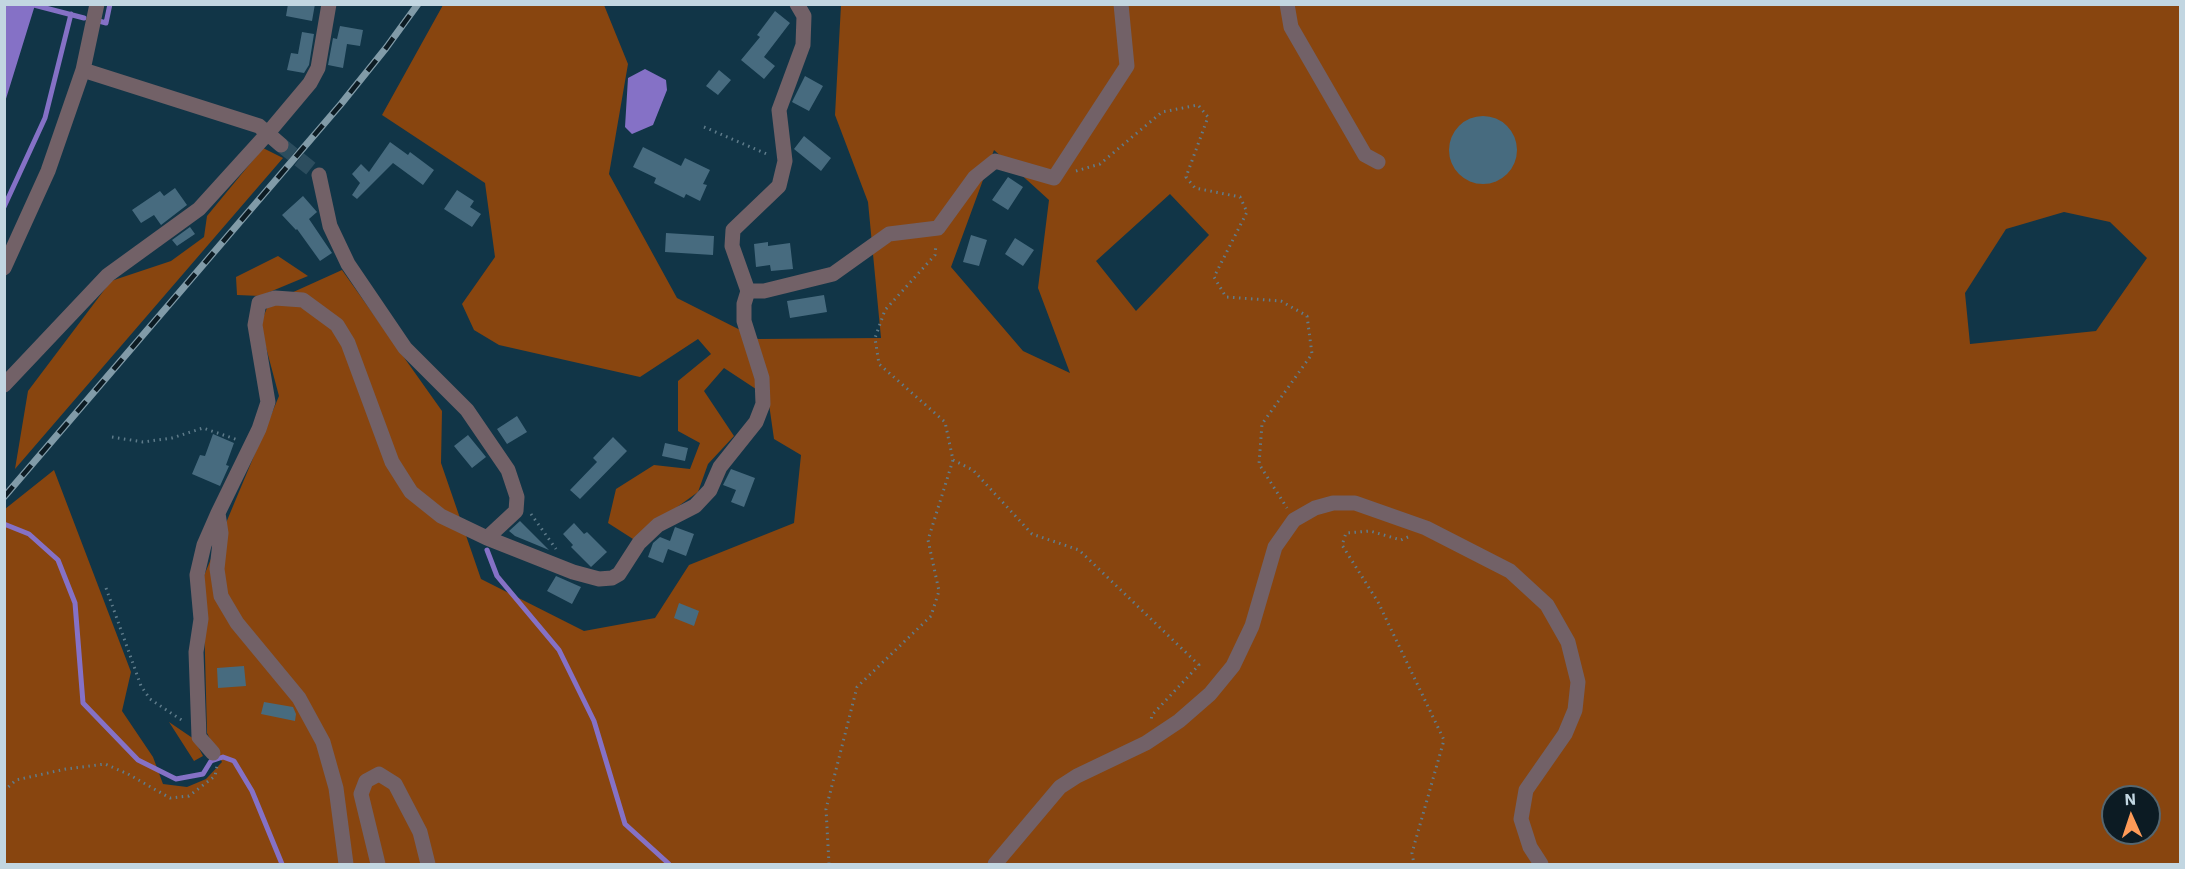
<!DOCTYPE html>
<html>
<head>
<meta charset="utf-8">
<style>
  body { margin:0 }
  #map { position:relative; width:2185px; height:869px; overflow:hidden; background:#113547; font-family:"IBM Plex Sans",sans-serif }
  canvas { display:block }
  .frame { position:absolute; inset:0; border:6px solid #c2d6e1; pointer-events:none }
  .north { position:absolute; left:2101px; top:785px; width:60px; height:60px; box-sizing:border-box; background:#0c1b23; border:2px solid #55666f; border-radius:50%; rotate:357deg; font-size:16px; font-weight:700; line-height:24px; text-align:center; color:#c2d6e1 }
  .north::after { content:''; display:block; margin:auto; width:21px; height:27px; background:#fe9b58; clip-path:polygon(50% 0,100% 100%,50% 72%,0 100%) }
</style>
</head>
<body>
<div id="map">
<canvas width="2185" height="869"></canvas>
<div class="frame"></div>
<div class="north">N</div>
</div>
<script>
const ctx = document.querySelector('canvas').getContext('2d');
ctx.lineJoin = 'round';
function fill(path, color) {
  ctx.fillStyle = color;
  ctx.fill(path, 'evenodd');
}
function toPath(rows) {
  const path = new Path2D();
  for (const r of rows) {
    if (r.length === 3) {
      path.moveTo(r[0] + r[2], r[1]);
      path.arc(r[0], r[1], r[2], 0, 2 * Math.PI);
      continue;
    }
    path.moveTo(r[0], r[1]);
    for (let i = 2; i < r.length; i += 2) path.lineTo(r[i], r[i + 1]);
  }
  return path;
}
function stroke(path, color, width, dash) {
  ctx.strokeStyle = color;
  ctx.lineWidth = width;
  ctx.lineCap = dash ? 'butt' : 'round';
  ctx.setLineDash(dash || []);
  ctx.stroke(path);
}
fill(toPath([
  [443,5,604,5,628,64,609,174,677,298,758,339,881,338,868,202,835,115,841,5,2180,5,2180,864,5,864,5,509,54,470,131,672,122,711,153,757,163,784,187,787,206,779,222,762,207,733,203,578,279,396,260,325,269,303,342,270,442,411,441,463,481,579,584,631,655,618,689,565,794,523,801,455,774,439,768,397,724,368,704,391,734,436,708,464,698,492,633,539,608,523,616,489,654,465,690,469,700,443,678,431,678,381,711,354,698,339,640,377,499,345,474,330,462,304,495,257,485,183,382,115],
  [994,150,1049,200,1038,288,1070,373,1023,351,951,267],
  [1170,194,1209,235,1136,311,1096,261],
  [2064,212,2110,222,2147,258,2096,331,1970,344,1965,293,2006,229],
  [2113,797,2149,797,2149,833,2113,833],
  [263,148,283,158,15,469,28,391,111,281,171,261,204,237,207,216],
  [278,256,308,276,260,296,237,295,236,277],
  [169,722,194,739,203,756,194,761]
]), '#88450f');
fill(toPath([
  [5,4,35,5,5,102,4,5],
  [645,69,666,80,667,90,653,125,632,134,625,127,628,78]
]), '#8571c6');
stroke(toPath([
  [30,4,84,18],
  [99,21,106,23,110,4],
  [4,207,45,118,71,14],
  [4,524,29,534,58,560,75,603,83,703,138,760,176,779,203,774,211,761,223,757,234,761,252,791,282,864],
  [487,550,497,576,559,650,594,721,625,824,669,864]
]), '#8571c6', 5);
fill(toPath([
  [288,4,315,4,312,21,286,16],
  [775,11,790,23,764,57,775,66,764,79,741,60,760,37,757,35],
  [340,26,363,30,360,46,347,44,343,68,328,65,333,38,337,39],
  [302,32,314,34,309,65,304,73,287,70,291,53,298,54],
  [719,70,731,80,718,95,706,86],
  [805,76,823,86,809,111,792,102],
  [1483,150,34],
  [804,136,831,158,821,171,794,149],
  [390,142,408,155,410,152,434,170,423,185,393,163,357,199,352,195,360,183,352,174,361,164,369,172],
  [643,147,681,166,685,158,710,170,703,184,707,185,700,201,686,194,684,198,654,183,656,178,633,167],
  [1008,177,1023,187,1008,210,992,200],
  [175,188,187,205,161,225,154,215,141,223,132,210,160,191,164,196],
  [457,190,474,201,470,207,481,214,472,227,444,209],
  [303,196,317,212,309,219,332,253,320,261,297,229,296,230,282,215],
  [190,227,195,234,177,246,172,240],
  [666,233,714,236,713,255,665,252],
  [971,235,987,240,979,266,963,262],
  [1015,238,1034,250,1023,266,1005,254],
  [768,242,768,246,790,243,793,269,771,271,770,265,756,267,754,244],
  [824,295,827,312,790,318,787,301],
  [517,416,527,432,507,444,497,429],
  [213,434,234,443,226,465,229,466,220,486,192,474,200,455,205,456],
  [468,435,486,457,472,468,454,446],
  [613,437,627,451,580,499,570,490,597,462,593,458],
  [665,443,688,448,685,461,662,456],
  [731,469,755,478,744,507,731,502,736,490,723,485],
  [520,521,549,550,515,536,509,531],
  [574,523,584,534,587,532,607,552,591,567,571,547,573,545,563,534],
  [675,527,694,534,686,556,668,549,663,563,648,557,653,543,660,537,670,541],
  [556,576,581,587,572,604,547,591],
  [679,603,699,611,694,626,674,618],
  [244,666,246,686,218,688,217,668],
  [264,702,293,707,296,714,295,721,261,714]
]), '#476b7f');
stroke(toPath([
  [281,145,319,175]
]), '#2c4d5e', 15, [15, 8]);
stroke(toPath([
  [704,127,769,155],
  [1076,171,1100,164,1162,112,1198,105,1208,117,1186,177,1195,188,1240,197,1247,212,1214,277,1226,297,1281,301,1307,316,1312,354,1262,424,1259,464,1287,508],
  [112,437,143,442,172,438,203,428,238,440],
  [953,460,973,470,1032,534,1079,550,1199,665,1152,715,1151,720],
  [531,514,556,549],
  [1408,537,1401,540,1370,531,1346,533,1342,545,1378,602,1444,740,1412,853,1414,864],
  [106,588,141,686,150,699,183,721],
  [4,791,16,780,66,769,105,764,128,774,170,798,189,796,215,776,217,766],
  [829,864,826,809,857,687,931,616,939,591,928,540,953,460,945,422,879,364,875,338,885,310,935,255,936,244]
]), '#5f7c8b', 3, [1.5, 4.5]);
stroke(toPath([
  [1287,4,1291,27,1365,155,1378,162],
  [83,70,259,126,281,145],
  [319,175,330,226,348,264,405,348,467,410,508,470,517,497,516,511,487,538],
  [4,268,48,171,83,70,97,4],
  [748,291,764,291,833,274,889,234,938,228,975,177,995,161,1054,178,1127,66,1121,4],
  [4,385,108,275,199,209,268,133,310,83,318,68,329,4],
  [213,753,199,737,196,652,201,619,197,575,204,545,218,513],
  [346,864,336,788,323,742,299,698,237,623,221,596,217,569,221,533,218,513,259,429,268,402,255,325,259,303,275,298,303,300,337,325,348,343,392,462,411,492,441,516,487,538,573,572,599,579,612,578,619,574,639,543,658,525,695,506,710,490,720,467,756,422,763,404,762,378,744,321,744,304,748,291,732,246,733,230,779,186,785,161,779,110,803,45,804,16,797,4],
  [378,864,361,794,366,781,379,774,395,784,420,832,428,864],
  [995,864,1060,787,1077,776,1146,743,1179,721,1210,694,1233,666,1252,626,1275,547,1294,520,1315,508,1333,503,1355,503,1426,528,1510,571,1547,605,1568,642,1578,682,1575,710,1565,734,1526,790,1521,819,1530,847,1541,864]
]), '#726167', 15);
const rail = toPath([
  [4,497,341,104,386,48,418,4]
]);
stroke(rail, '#819ba8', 7);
stroke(rail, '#0c1b23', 4.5, [14]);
</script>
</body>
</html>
